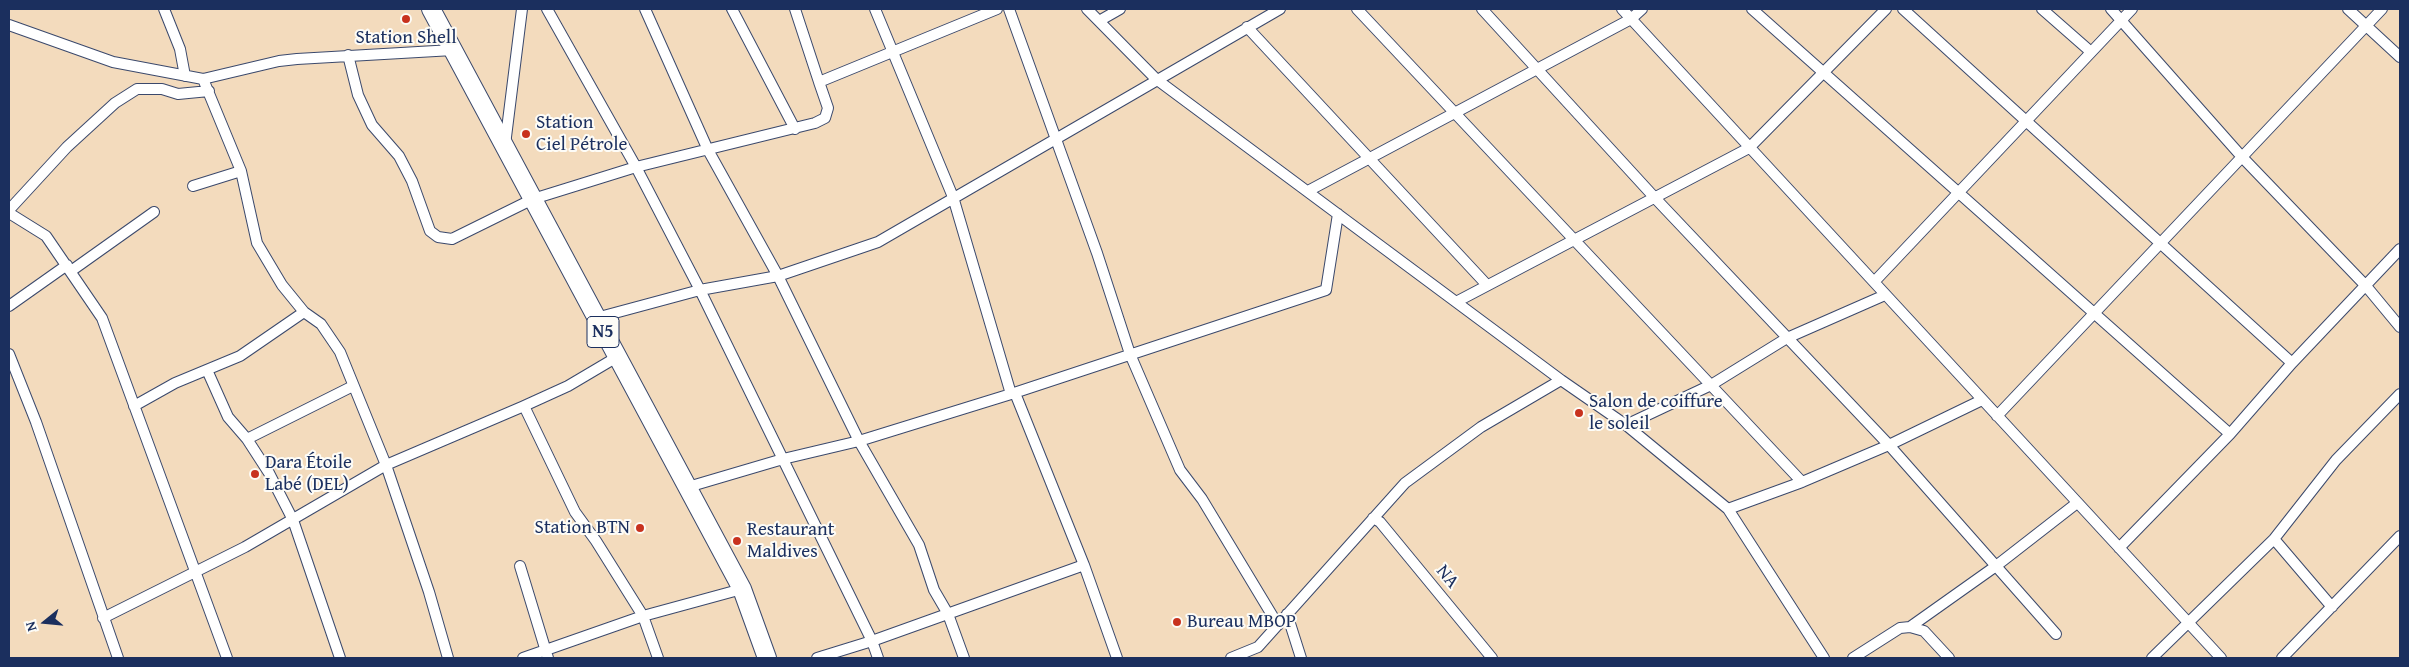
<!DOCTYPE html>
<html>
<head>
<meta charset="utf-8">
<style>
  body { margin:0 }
  #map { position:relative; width:2409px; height:667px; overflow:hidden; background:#f3dbbd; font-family:"Gentium Book Plus",serif }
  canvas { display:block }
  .frame { position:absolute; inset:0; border:10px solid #1b2f5e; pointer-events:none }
  .north { position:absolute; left:20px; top:597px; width:50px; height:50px; -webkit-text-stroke:4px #fdfcf7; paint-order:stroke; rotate:253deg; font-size:14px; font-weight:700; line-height:20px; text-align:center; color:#1b2f5e }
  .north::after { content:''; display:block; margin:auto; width:18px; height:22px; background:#1b2f5e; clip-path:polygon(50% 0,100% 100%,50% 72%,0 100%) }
</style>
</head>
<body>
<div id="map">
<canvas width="2409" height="667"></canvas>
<div class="frame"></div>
<div class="north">N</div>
</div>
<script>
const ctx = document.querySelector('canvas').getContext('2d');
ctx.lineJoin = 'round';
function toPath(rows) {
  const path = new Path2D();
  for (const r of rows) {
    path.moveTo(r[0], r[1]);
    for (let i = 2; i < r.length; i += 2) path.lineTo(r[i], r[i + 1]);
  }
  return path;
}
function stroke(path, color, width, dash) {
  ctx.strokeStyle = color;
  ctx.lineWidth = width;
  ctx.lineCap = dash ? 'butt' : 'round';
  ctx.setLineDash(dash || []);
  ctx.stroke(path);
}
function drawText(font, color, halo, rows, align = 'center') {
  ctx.font = font + ' "Gentium Book Plus",serif';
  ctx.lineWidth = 4;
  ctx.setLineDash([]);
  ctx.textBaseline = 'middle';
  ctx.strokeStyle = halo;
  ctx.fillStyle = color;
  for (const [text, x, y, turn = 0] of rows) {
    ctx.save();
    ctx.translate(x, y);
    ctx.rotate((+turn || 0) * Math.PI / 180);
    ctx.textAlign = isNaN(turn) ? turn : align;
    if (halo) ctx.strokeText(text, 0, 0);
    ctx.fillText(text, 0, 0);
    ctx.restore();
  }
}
const street = toPath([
  [164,9,180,49,185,76],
  [547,9,636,167,700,290,872,641,878,658],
  [645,9,708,150,778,276,859,441,919,545,934,590,948,614,964,658],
  [732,9,795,129],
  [795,9,819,82],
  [875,9,953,197,1011,394],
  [1009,9,1097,253,1130,354,1180,470,1202,499,1278,625],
  [1087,9,1156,79,1561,380,1626,425,1728,509,1824,658],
  [1357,9,1802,482],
  [1482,9,1655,198,1889,445,2056,634],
  [1622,9,2221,658],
  [1752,9,2230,434],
  [1903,9,2292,363],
  [2042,9,2091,52],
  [2111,9,2242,157,2366,286,2400,327],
  [2348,9,2400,57],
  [1099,21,1120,9],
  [9,25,113,62,203,79,279,61,297,59,453,50],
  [1247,27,1487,285],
  [348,55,358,95,372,125,399,156,412,181,430,231,438,237,452,239,533,199,636,167,815,123,825,118,828,108,819,82,997,9],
  [203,79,241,171,257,243,282,285,304,312,321,324,340,352,386,465,429,592,448,658],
  [505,145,522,9],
  [193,186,241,171],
  [1308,191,1631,19,1642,9],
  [9,210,67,147,115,103,137,89,162,89,178,94,209,91],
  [9,213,46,236,102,318,227,658],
  [71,271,154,212],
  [1874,282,2132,9],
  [1456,302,1749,148,1886,9],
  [9,306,67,265],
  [596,318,700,290,778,276,878,242,1280,9],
  [9,354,36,422,118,658],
  [207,370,228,417,247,439,269,473,293,520,340,658],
  [1015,393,1084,565,1117,658],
  [134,406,175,383,240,356,304,312],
  [524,406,575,512,596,541,643,616,658,658],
  [1997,416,2382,9],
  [1626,425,1711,385,1787,338,1885,295],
  [247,439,353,386],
  [688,487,783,459,859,441,1011,394,1326,290,1338,214],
  [1728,509,1802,482,1889,445,1982,400],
  [1373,518,1380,522,1492,658],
  [2274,539,2332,607],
  [2119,548,2230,434,2292,363,2400,249],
  [520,566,548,658],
  [1287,614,1301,658],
  [103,618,245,547,386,465,524,406,568,386,617,357],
  [1910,627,1996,566,2077,503],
  [523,658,643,616,742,589],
  [817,658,872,641,1084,565],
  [1231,658,1258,647,1405,483,1481,427,1561,380],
  [1853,658,1900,628,1910,627,1924,631,1949,658],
  [2152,658,2274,539,2336,460,2400,394],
  [2282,658,2400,536]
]);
const highway = toPath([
  [431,9,742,589,767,658]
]);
stroke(street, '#3b496c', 12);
stroke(highway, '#3b496c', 20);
stroke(street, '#fff', 10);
stroke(highway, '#fff', 18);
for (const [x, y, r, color] of [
  [406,19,5,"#c8321e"],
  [526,134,5,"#c8321e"],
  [1579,413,5,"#c8321e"],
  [255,474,5,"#c8321e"],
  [640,528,5,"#c8321e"],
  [737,541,5,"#c8321e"],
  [1177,622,5,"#c8321e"]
]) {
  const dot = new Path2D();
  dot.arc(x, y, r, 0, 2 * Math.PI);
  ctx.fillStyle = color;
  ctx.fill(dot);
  stroke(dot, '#fdfcf7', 2);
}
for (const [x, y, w] of [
  [603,332,32]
]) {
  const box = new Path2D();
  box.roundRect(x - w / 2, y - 15.5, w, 31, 4);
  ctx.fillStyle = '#fdfcf7';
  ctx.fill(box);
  stroke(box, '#1b2f5e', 1);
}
drawText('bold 18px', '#1b2f5e', null, [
  ["N5",603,332]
]);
drawText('19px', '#1b2f5e', '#fdfcf7', [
  ["Station Shell",406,38,"center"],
  ["Station",536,123],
  ["Ciel Pétrole",536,145],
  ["Salon de coiffure",1589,402],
  ["le soleil",1589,424],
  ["Dara Étoile",265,463],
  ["Labé (DEL)",265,485],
  ["Station BTN",630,528,"right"],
  ["Restaurant",747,530],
  ["Maldives",747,552],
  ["Bureau MBOP",1187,622]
], 'left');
drawText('19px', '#1b2f5e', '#fdfcf7', [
  ["NA",1447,577,51]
]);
</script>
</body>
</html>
